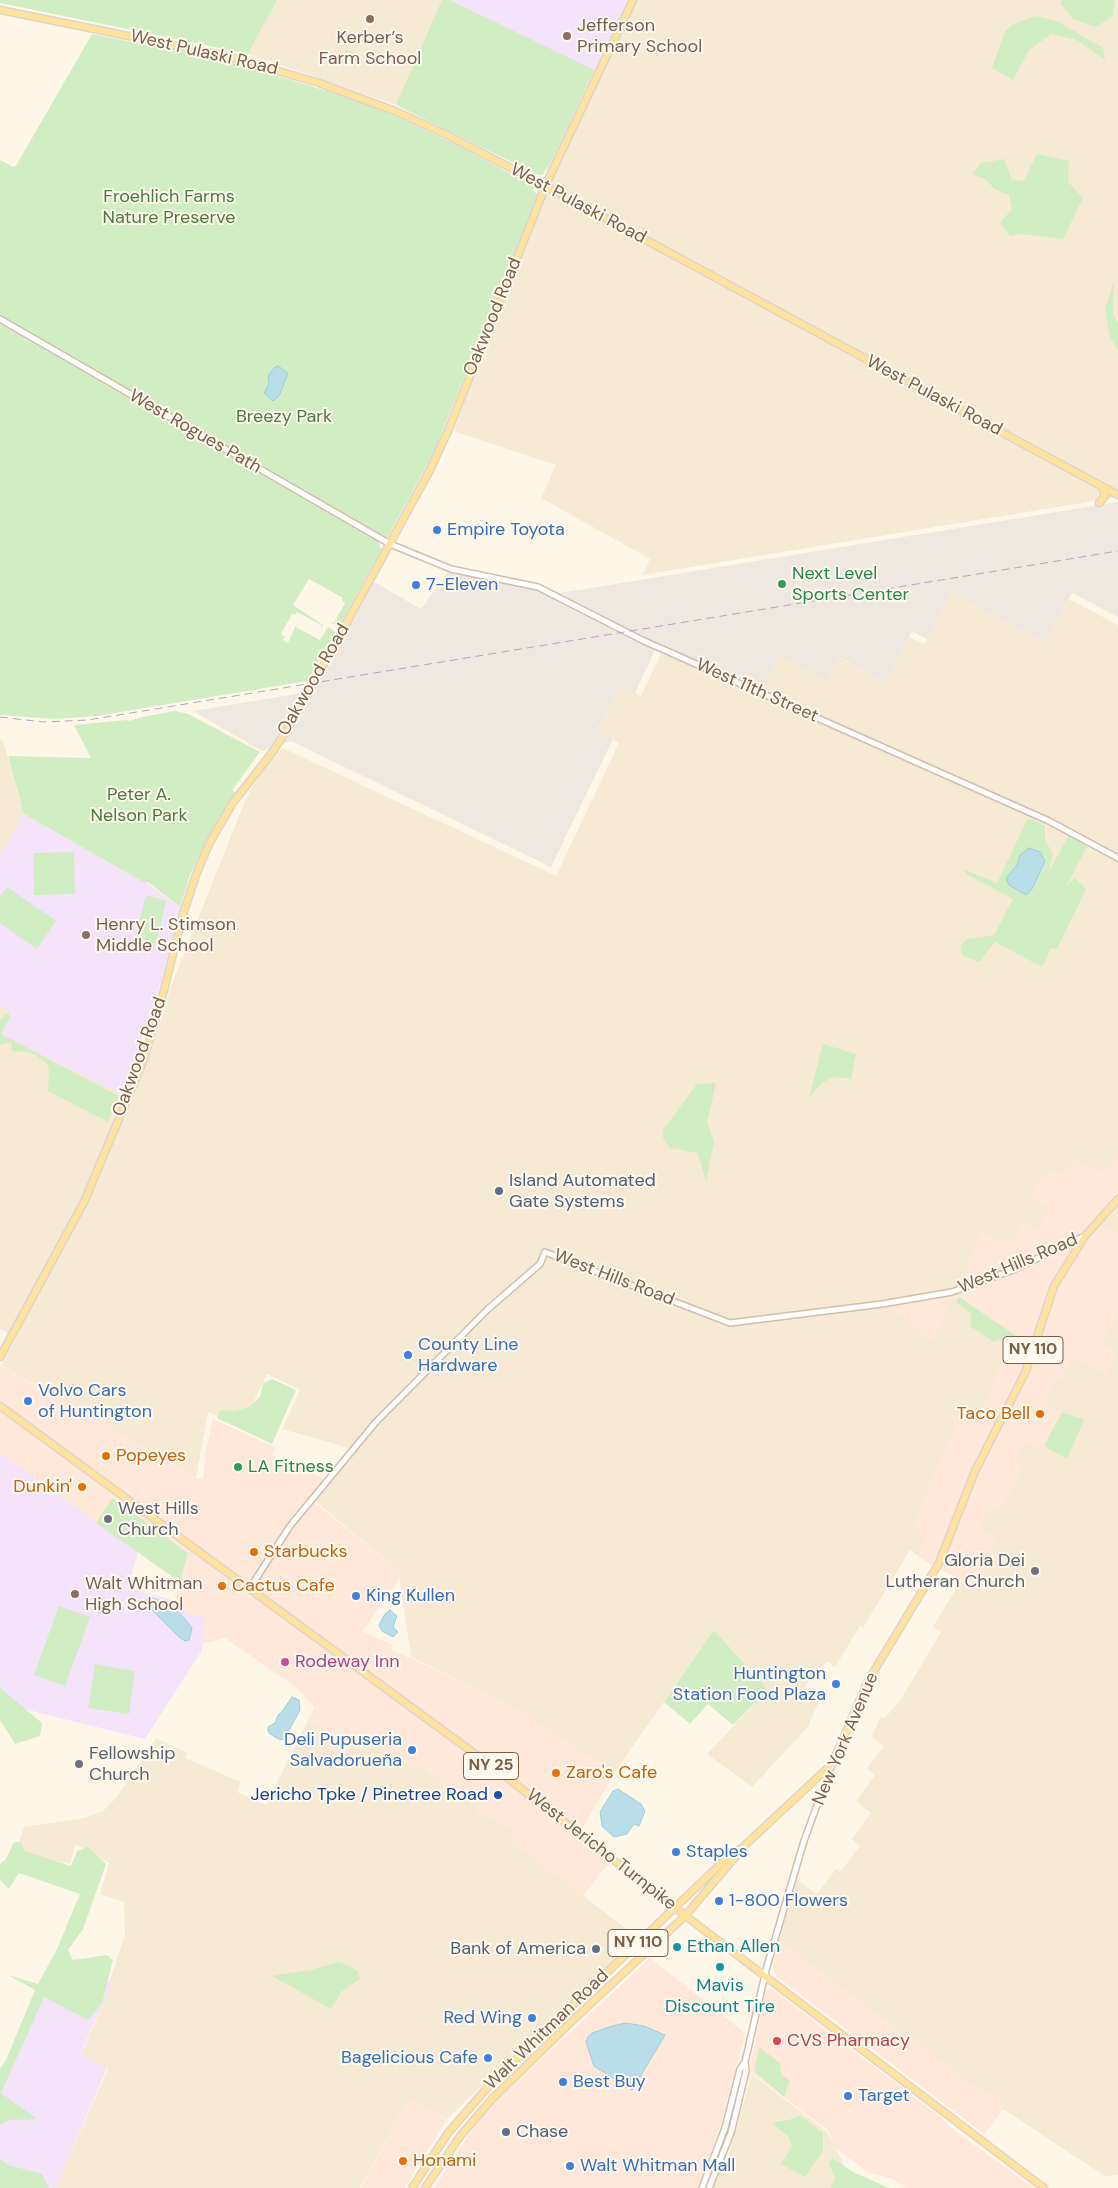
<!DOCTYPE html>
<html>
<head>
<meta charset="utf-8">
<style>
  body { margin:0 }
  canvas { display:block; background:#fef7e7 }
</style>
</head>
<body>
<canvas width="1118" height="2188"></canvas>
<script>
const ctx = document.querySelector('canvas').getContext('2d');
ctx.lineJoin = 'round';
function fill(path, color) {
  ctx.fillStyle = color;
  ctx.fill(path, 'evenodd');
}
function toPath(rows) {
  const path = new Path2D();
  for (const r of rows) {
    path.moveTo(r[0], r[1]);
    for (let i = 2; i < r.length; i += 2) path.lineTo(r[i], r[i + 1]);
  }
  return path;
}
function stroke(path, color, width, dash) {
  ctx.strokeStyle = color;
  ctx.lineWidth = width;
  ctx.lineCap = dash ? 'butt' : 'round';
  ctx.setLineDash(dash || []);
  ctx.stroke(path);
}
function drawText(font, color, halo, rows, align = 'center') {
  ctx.font = font + ' "DM Sans",sans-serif';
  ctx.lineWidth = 4;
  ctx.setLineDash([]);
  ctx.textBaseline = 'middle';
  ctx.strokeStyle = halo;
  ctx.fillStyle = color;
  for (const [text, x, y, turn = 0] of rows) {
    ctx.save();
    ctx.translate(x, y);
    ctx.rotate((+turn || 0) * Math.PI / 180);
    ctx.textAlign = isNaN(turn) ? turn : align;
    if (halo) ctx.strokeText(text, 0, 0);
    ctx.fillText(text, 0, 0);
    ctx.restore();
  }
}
fill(toPath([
  [277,0,448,0,396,105,248,54],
  [623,0,1118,0,1118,497,642,575,650,559,541,498,556,465,454,431,535,197],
  [952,592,1044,643,1069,599,1118,625,1118,2175,1105,2176,1003,2109,1006,2104,991,2092,987,2096,779,1942,796,1879,817,1894,836,1869,840,1872,860,1846,852,1839,871,1813,856,1801,875,1775,867,1768,884,1746,871,1737,881,1717,884,1719,901,1699,941,1632,933,1627,961,1580,930,1564,910,1550,863,1628,860,1626,835,1667,827,1661,804,1687,819,1701,808,1727,752,1787,707,1754,768,1690,714,1630,614,1773,503,1701,411,1657,398,1570,315,1501,356,1450,282,1429,300,1390,267,1374,241,1428,208,1412,196,1478,1,1365,16,1339,0,1328,0,1005,12,1014,2,1033,121,1093,150,1055,171,986,245,801,262,770,283,748,556,876,619,743,597,731,621,686,641,696,662,651,760,695,780,656,825,680,838,657,885,682,909,637,924,644],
  [0,738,4,744,24,814,0,856],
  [308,1720,361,1749,369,1736,387,1752,416,1768,419,1763,437,1778,481,1803,476,1811,511,1828,511,1841,640,1939,526,2042,447,2119,408,2100,360,2188,55,2188,108,2069,80,2056,97,2018,125,1935,124,1902,100,1894,109,1863,76,1844,70,1864,16,1852,24,1827,85,1818,103,1811,117,1797,156,1738,188,1753,185,1758,241,1782,237,1792,266,1805],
  [752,2074,827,2132,856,2188,698,2188,703,2177,726,2164]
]), '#f6ead4');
fill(toPath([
  [1118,1156,1118,1196,1096,1222,1118,1234,1118,1313,1101,1343,1118,1353,1106,1375,1072,1358,1061,1380,1056,1378,1043,1402,1062,1412,1041,1451,1024,1442,1014,1462,1024,1467,1000,1511,991,1507,979,1527,996,1538,971,1585,930,1564,917,1555,925,1537,913,1528,934,1472,962,1414,973,1420,986,1402,1007,1342,1018,1348,959,1297,956,1302,952,1299,934,1341,885,1305,958,1291,980,1231,1010,1244,1022,1223,1036,1230,1049,1208,1030,1197,1046,1171,1065,1173,1074,1160,1105,1173],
  [0,1365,196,1478,203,1479,206,1449,213,1419,275,1447,272,1456,325,1479,309,1498,398,1570,399,1579,362,1632,393,1645,391,1649,503,1701,614,1773,577,1838,609,1863,583,1896,511,1841,511,1828,476,1811,480,1802,437,1778,420,1763,416,1768,387,1752,369,1737,362,1749,308,1720,314,1707,296,1687,225,1638,201,1644,189,1617,174,1604,188,1553,112,1499,96,1523,0,1456],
  [779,1942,987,2096,991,2092,1007,2104,984,2134,776,1976,772,1966],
  [650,1958,745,2033,721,2124,698,2188,434,2188,473,2128,494,2103],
  [769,1988,772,1989,938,2115,955,2131,1034,2188,907,2188,893,2179,868,2172,834,2147,829,2131,749,2071,766,1991],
  [408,2100,447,2119,405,2188,361,2188]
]), '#ffe8da');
fill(toPath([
  [1118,502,1118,617,1072,593,1044,643,952,592,927,639,912,631,885,682,839,657,825,680,780,656,763,690,658,643,635,693,621,686,597,730,613,739,551,867,291,741,262,751,193,711,315,691,374,582,421,609,448,572,535,589,548,595]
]), '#eee8e0');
fill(toPath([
  [450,0,627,0,594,71],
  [24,814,143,882,148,882,148,884,180,907,159,989,129,1075,120,1094,1,1034,12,1015,0,1005,0,856],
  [0,1453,138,1552,128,1588,172,1600,190,1615,204,1616,202,1650,145,1739,0,1703],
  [57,1957,112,1983,80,2054,107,2068,55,2188,33,2188,0,2168,0,2086]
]), '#f4e3fa');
fill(toPath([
  [0,0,277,0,248,54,0,3],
  [442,0,450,0,594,70,550,164,542,175,536,174,396,105],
  [1062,0,1115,0,1113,16,1096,27,1073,19,1061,4],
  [1036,16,1057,21,1103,48,1105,60,1077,40,1051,34,1029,50,1013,80,992,68,1005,31,1013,24],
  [92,34,235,63,353,99,402,119,463,148,535,187,533,190,537,194,536,199,434,452,387,538,0,315,0,160,14,167,17,164],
  [346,49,361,56,356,67,341,61],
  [1037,154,1069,161,1068,182,1083,198,1063,239,1022,234,1010,236,1000,223,1012,209,1009,195,994,189,987,180,973,174,981,163,1004,159,1012,180,1024,181],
  [1114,282,1113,315,1118,323,1118,352,1109,334,1105,308],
  [0,323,379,542,381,550,339,627,330,622,334,623,345,603,342,601,343,598,309,579,293,605,323,625,321,629,321,625,297,612,295,615,292,614,281,634,285,637,283,640,288,643,297,623,296,627,320,640,328,627,336,632,307,681,97,716,54,719,0,715],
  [175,711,188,714,260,752,232,790,236,793,204,846,190,875,180,907,148,882,143,882,24,814,8,756,91,758,74,725,127,720,129,721,142,717],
  [1028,818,1045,826,1045,841,1053,853,1048,873,1069,835,1088,845,1066,886,1075,878,1086,889,1057,949,1051,948,1042,967,995,942,979,962,963,956,960,946,968,939,994,935,1013,899,968,875,963,869,997,883],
  [1029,848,1040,852,1045,861,1032,889,1011,871,1017,865,1020,855],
  [74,852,75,894,34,895,33,853],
  [7,887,56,921,37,949,0,923,0,896],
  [146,895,166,901,155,947,134,942],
  [6,1013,11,1016,1,1034,119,1096,108,1122,48,1091,49,1070,47,1064,36,1055,28,1052,12,1051,11,1042,0,1045,0,1020],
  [823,1044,856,1054,851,1079,833,1077,822,1083,809,1098],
  [716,1083,707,1123,714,1141,706,1182,698,1153,670,1148,663,1138,663,1130,697,1084],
  [959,1297,1024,1341,1018,1348,1001,1339,994,1342,970,1326,971,1314,956,1302],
  [272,1379,296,1390,272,1444,217,1418,220,1410,235,1411,249,1407,260,1397,263,1383],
  [1062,1412,1084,1420,1067,1459,1044,1446],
  [112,1498,188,1553,180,1582,96,1523],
  [59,1606,90,1617,65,1686,34,1675],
  [714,1630,768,1690,733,1725,708,1704,690,1724,664,1702],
  [95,1664,135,1671,129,1714,88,1708],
  [0,1688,42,1723,40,1736,15,1744,0,1720],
  [14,1842,21,1842,25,1851,71,1866,77,1851,88,1847,106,1864,83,1929,68,1950,73,1960,107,1955,113,1960,102,2003,88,2020,44,1997,1,2093,37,2119,9,2120,0,2125,0,2069,6,2060,35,1990,8,1975,38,1984,57,1949,80,1894,19,1873,9,1889,0,1880,0,1864,6,1859],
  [339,1962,357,1970,360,1979,341,1992,331,2009,272,1976,310,1970],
  [759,2047,781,2064,780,2068,782,2075,790,2081,784,2097,754,2071],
  [799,2115,823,2133,823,2151,805,2177,781,2164,792,2146,788,2136,772,2123,792,2119],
  [832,2158,853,2172,889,2188,831,2188,835,2177,829,2164],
  [0,2159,8,2165,42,2174,49,2188,0,2188]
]), '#d1edc3');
const water = toPath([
  [278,366,288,373,279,396,273,401,264,393,269,384,268,376,275,367,278,366],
  [1029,848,1040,852,1045,861,1032,889,1026,895,1009,885,1006,878,1017,865,1020,855,1029,848],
  [149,1597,170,1604,184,1618,192,1628,189,1640,185,1641,179,1637,151,1609,146,1603,146,1600,149,1597],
  [390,1610,397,1616,393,1627,398,1632,393,1637,382,1631,379,1625,385,1614,390,1610],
  [292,1697,299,1700,300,1710,287,1734,284,1739,280,1740,270,1734,268,1731,268,1727,275,1723,278,1715,281,1713,292,1697],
  [618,1789,641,1804,645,1811,639,1826,634,1824,627,1834,614,1837,602,1826,600,1812,613,1791,618,1789],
  [626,2023,644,2026,665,2035,632,2090,594,2066,586,2042,588,2037,592,2033,612,2026,626,2023]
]);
fill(water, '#b9dee9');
stroke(water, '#9fcddc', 1);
const minor = toPath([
  [0,319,390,544,451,569,538,587,642,640,1049,821,1118,858],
  [250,1588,290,1526,375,1423,488,1309,540,1264,545,1252,730,1323,882,1304,952,1292,1013,1270,1085,1236],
  [702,2188,725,2128,740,2069,745,2062,767,1966,804,1841,832,1764],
  [709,2188,731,2133,746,2071,745,2062]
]);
const major = toPath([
  [0,10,227,56,319,83,395,111,445,134,546,186,1118,495],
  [1099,503,1105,496,1102,487],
  [0,1357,84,1202,144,1059,164,990,183,914,196,875,209,844,232,804,274,750,300,708,430,470,448,431,548,180,633,0],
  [0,1406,497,1770,691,1920,1044,2188],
  [412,2188,448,2133,493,2081,729,1856,743,1847,832,1764,868,1681,939,1563,975,1471,1025,1373,1054,1286,1085,1236,1118,1199],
  [425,2188,461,2135,492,2099,573,2020,685,1916,741,1850]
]);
stroke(minor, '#d1bfab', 8);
stroke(major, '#dcd5d0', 9);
stroke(minor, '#fff', 5);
stroke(major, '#ffe39d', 6);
stroke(toPath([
  [0,717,43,722,88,720,1118,551]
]), '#bba3c9', 1, [8, 5]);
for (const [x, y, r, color] of [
  [370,19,5,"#8d6e63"],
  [567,36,5,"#8d6e63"],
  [437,530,5,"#3f7fe0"],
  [782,584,5,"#2e9e5b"],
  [416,585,5,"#3f7fe0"],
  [86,935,5,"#8d6e63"],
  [499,1191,5,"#5c6f8a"],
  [408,1355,5,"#3f7fe0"],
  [28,1401,5,"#3f7fe0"],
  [1040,1414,5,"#e8710a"],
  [106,1456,5,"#e8710a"],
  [238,1467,5,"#2e9e5b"],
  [82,1487,5,"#e8710a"],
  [108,1519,5,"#6b7280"],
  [254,1552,5,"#e8710a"],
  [1035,1571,5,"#6b7280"],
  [222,1586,5,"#e8710a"],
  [75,1594,5,"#8d6e63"],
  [356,1596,5,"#3f7fe0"],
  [285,1662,5,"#d1479c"],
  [836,1684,5,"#3f7fe0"],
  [412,1750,5,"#3f7fe0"],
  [79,1764,5,"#6b7280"],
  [556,1773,5,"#e8710a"],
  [498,1795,5,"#1a4fb4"],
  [676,1852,5,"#3f7fe0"],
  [719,1901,5,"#3f7fe0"],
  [677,1947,5,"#0f9aa8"],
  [596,1949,5,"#5c6f8a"],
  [720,1967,5,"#0f9aa8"],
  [532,2018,5,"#3f7fe0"],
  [777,2041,5,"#e0444e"],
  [488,2058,5,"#3f7fe0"],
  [563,2082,5,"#3f7fe0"],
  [848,2096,5,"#3f7fe0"],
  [506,2132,5,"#5c6f8a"],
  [403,2161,5,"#e8710a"],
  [570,2166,5,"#3f7fe0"]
]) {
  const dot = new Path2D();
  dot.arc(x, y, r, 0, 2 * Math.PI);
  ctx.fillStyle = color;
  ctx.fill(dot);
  stroke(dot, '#fffaef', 2);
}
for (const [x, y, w] of [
  [1033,1350,60],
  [491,1766,55],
  [638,1943,60]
]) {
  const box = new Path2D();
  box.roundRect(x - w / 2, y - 13.5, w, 27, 4);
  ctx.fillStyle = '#fffaef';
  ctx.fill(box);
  stroke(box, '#7a5f49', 1);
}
drawText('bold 16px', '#7a5f49', null, [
  ["NY 110",1033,1350],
  ["NY 25",491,1766],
  ["NY 110",638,1943]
]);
drawText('18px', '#785e54', '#fffaef', [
  ["Jefferson",577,26],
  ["Primary School",577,47],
  ["Kerber’s",370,38,"center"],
  ["Farm School",370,59,"center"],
  ["Henry L. Stimson",96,925],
  ["Middle School",96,946],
  ["Walt Whitman",85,1584],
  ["High School",85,1605]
], 'left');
drawText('18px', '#7a5f49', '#fffaef', [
  ["West Pulaski Road",204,53,13],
  ["West Pulaski Road",578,204,28],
  ["Oakwood Road",493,317,-68],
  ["West Pulaski Road",934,396,28],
  ["West Rogues Path",195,432,30],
  ["Oakwood Road",314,680,-60],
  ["West 11th Street",757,691,24],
  ["Oakwood Road",140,1057,-70],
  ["West Hills Road",1018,1264,-23],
  ["West Hills Road",614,1278,21],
  ["New York Avenue",846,1739,-67],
  ["West Jericho Turnpike",601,1850,38],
  ["Walt Whitman Road",547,2030,-44]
]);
drawText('18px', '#4a7a3d', '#fffaef', [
  ["Froehlich Farms",169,197],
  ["Nature Preserve",169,218],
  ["Breezy Park",284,417],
  ["Peter A.",139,795],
  ["Nelson Park",139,816]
]);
drawText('18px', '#366cbe', '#fffaef', [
  ["Empire Toyota",447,530],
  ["7-Eleven",426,585],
  ["County Line",418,1345],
  ["Hardware",418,1366],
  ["Volvo Cars",38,1391],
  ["of Huntington",38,1412],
  ["King Kullen",366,1596],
  ["Huntington",826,1674,"right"],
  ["Station Food Plaza",826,1695,"right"],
  ["Deli Pupuseria",402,1740,"right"],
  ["Salvadorueña",402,1761,"right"],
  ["Staples",686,1852],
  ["1-800 Flowers",729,1901],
  ["Red Wing",522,2018,"right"],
  ["Bagelicious Cafe",478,2058,"right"],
  ["Best Buy",573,2082],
  ["Target",858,2096],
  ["Walt Whitman Mall",580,2166]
], 'left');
drawText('18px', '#27864d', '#fffaef', [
  ["Next Level",792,574],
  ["Sports Center",792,595],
  ["LA Fitness",248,1467]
], 'left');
drawText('18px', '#4e5e75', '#fffaef', [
  ["Island Automated",509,1181],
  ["Gate Systems",509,1202],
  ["Bank of America",586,1949,"right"],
  ["Chase",516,2132]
], 'left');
drawText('18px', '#c56008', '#fffaef', [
  ["Taco Bell",1030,1414,"right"],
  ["Popeyes",116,1456],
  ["Dunkin'",72,1487,"right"],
  ["Starbucks",264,1552],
  ["Cactus Cafe",232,1586],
  ["Zaro's Cafe",566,1773],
  ["Honami",413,2161]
], 'left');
drawText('18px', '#5b616d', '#fffaef', [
  ["West Hills",118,1509],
  ["Church",118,1530],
  ["Gloria Dei",1025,1561,"right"],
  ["Lutheran Church",1025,1582,"right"],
  ["Fellowship",89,1754],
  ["Church",89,1775]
], 'left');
drawText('18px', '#b23c85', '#fffaef', [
  ["Rodeway Inn",295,1662]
], 'left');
drawText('18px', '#164399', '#fffaef', [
  ["Jericho Tpke / Pinetree Road",488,1795]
], 'right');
drawText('18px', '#0d838f', '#fffaef', [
  ["Ethan Allen",687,1947],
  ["Mavis",720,1986,"center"],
  ["Discount Tire",720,2007,"center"]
], 'left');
drawText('18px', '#be3a42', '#fffaef', [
  ["CVS Pharmacy",787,2041]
], 'left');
</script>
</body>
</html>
